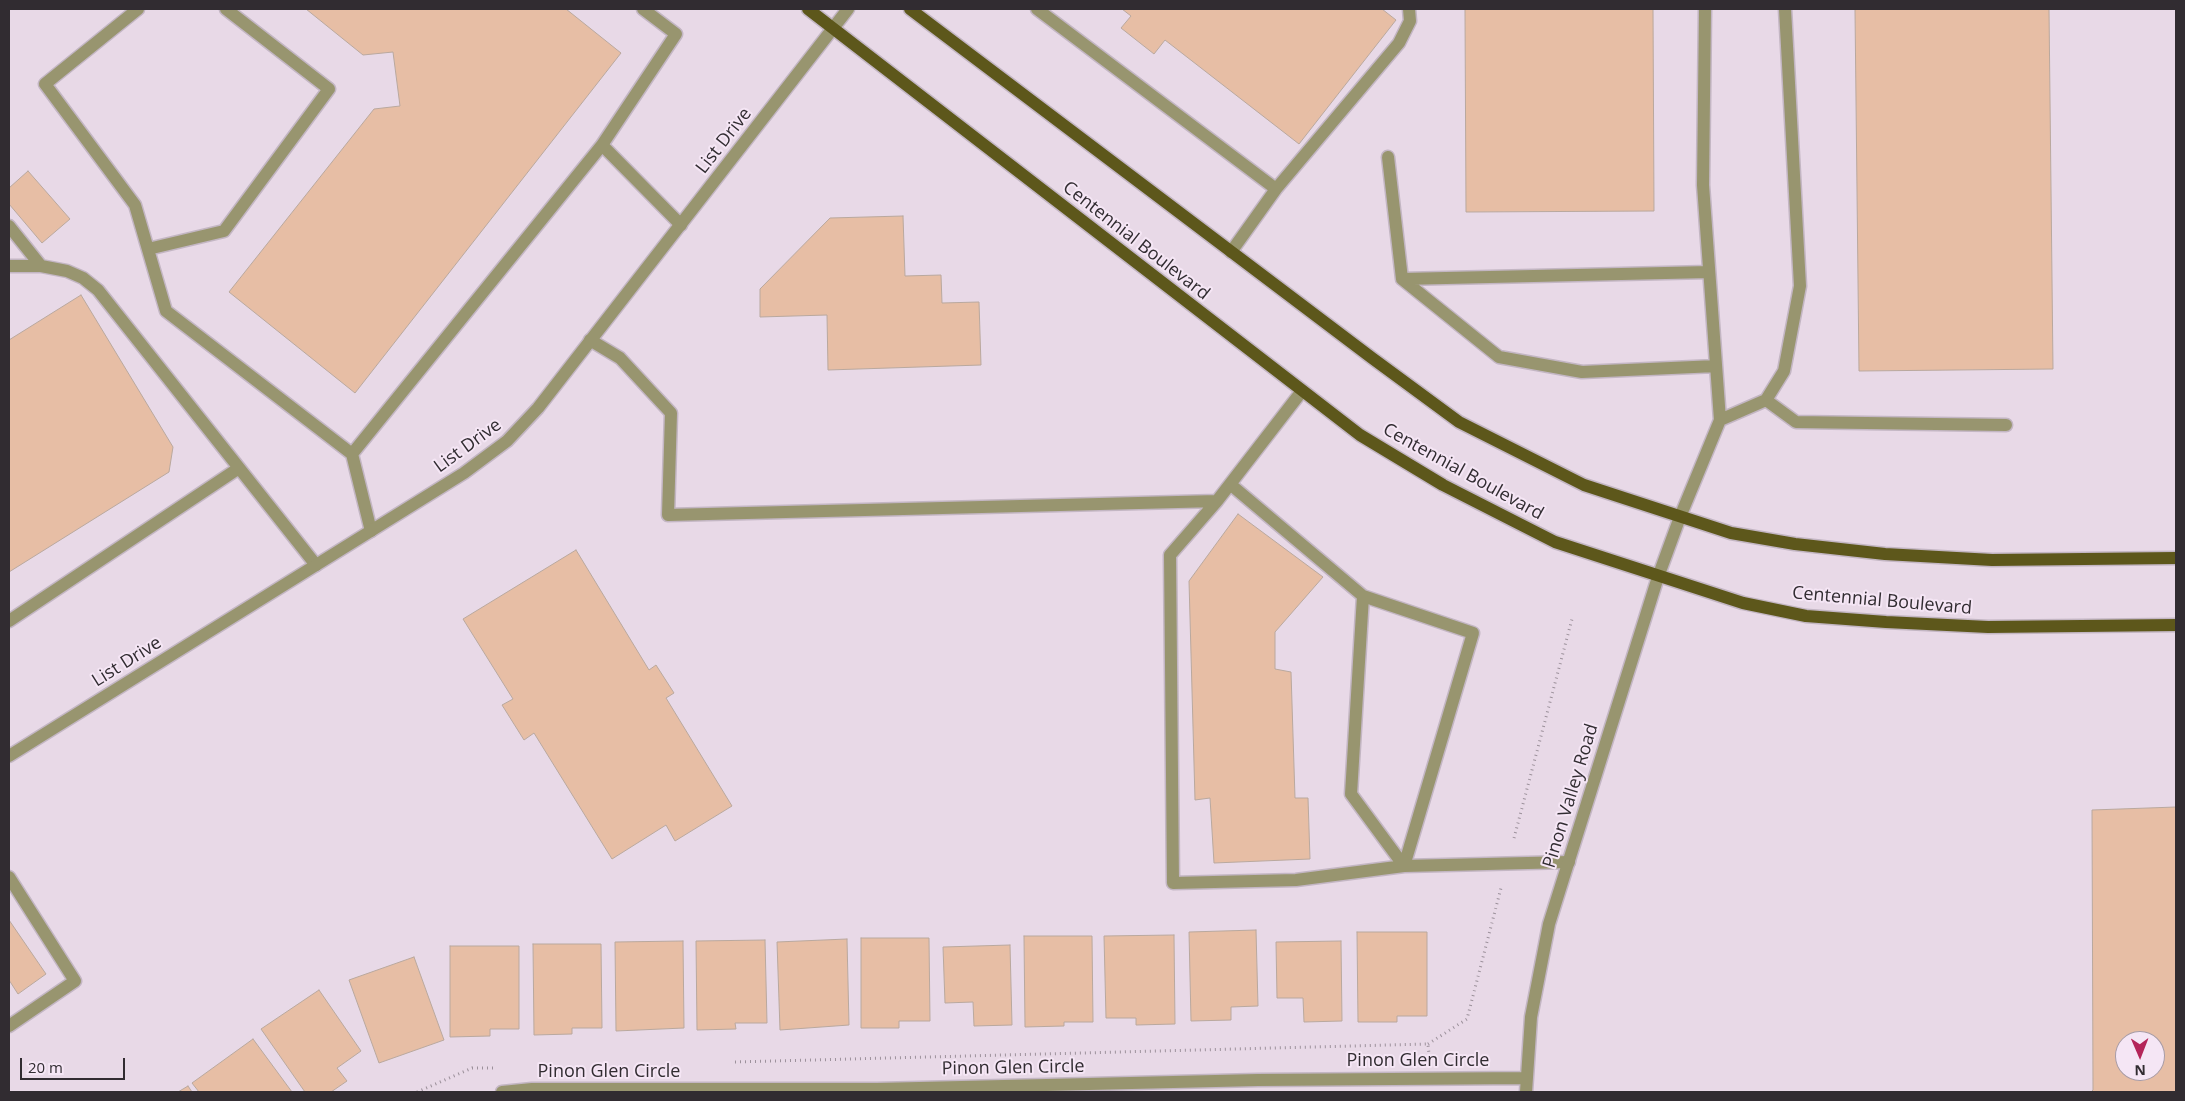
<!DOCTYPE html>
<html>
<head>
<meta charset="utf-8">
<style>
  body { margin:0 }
  #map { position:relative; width:2185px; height:1101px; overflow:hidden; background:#e8d9e7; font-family:"Open Sans",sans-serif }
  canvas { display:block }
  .frame { position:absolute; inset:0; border:10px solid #312c31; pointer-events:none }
  .north { position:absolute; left:2115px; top:1031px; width:50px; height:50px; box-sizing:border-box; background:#f5e6f5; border:1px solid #a79ca7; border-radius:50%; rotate:179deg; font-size:14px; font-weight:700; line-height:20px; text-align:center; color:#312c31 }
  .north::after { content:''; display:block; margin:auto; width:18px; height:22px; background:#b42559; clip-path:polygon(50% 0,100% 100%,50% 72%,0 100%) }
  .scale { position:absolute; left:20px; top:1058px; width:105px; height:22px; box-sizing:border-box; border:2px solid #312c31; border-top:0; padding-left:6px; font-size:15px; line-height:18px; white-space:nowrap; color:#312c31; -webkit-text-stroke:4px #f5e6f5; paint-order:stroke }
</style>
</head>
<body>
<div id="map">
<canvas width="2185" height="1101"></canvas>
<div class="frame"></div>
<div class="north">N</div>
<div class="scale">20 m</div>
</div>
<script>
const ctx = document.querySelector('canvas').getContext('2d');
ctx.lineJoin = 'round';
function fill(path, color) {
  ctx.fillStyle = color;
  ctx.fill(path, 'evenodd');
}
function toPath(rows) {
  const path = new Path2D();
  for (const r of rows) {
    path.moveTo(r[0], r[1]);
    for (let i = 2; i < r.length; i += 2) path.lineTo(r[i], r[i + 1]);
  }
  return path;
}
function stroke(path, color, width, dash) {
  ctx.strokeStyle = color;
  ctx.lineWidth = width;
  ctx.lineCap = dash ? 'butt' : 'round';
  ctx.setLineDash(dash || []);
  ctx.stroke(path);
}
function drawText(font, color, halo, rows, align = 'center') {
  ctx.font = font + ' "Open Sans",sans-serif';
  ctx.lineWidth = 4;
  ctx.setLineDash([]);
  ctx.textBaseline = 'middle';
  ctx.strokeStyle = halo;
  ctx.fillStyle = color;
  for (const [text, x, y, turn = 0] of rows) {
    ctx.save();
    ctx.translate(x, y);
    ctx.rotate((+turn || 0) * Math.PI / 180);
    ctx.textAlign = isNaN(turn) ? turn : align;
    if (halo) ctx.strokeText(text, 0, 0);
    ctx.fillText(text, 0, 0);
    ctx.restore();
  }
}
const building = toPath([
  [306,9,566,9,621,53,355,393,229,292,374,109,400,106,393,52,363,55,306,9],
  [1122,9,1382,9,1396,20,1299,144,1165,40,1154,54,1121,28,1131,16,1122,9],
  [1465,9,1653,9,1654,211,1466,212,1465,9],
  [1855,9,2049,9,2053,369,1859,371,1855,9],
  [28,171,70,219,42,243,9,204,9,188,28,171],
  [903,216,905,276,941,275,942,303,979,302,981,365,828,370,827,315,760,317,760,289,830,218,903,216],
  [81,295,173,447,169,472,9,572,9,340,81,295],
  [1238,514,1323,577,1275,632,1275,669,1291,672,1295,798,1308,798,1310,859,1214,863,1210,798,1195,800,1189,581,1238,514],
  [576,550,649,670,656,665,674,693,666,698,732,806,675,841,666,825,612,859,534,733,524,740,502,705,513,699,463,619,576,550],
  [2176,807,2176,1092,2091,1092,2093,1090,2092,810,2176,807],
  [2125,1041,2155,1041,2155,1071,2125,1071,2125,1041],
  [9,920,46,974,18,994,9,980,9,920],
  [1256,930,1258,1006,1231,1007,1231,1020,1191,1021,1189,932,1256,930],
  [1357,932,1427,932,1427,1016,1397,1016,1397,1022,1358,1022,1357,932],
  [1174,935,1175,1024,1136,1025,1136,1018,1106,1018,1104,936,1174,935],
  [1024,936,1092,936,1093,1022,1064,1022,1064,1026,1025,1027,1024,936],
  [861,938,929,938,930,1021,899,1021,899,1028,861,1028,861,938],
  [847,939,849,1025,780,1030,777,942,847,939],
  [765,940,767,1023,735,1023,736,1029,697,1030,696,941,765,940],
  [683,941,684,1028,616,1031,615,942,683,941],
  [1341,941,1342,1021,1304,1022,1303,998,1277,998,1276,942,1341,941],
  [533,944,601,944,602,1028,572,1028,572,1034,534,1035,533,944],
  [1010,945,1012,1025,974,1026,973,1002,945,1003,943,947,1010,945],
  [450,946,519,946,519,1029,490,1029,490,1036,450,1037,450,946],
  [414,957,444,1040,379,1063,349,980,414,957],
  [319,990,361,1051,337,1068,347,1081,331,1092,305,1092,261,1029,319,990],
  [253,1039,292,1092,199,1092,192,1083,253,1039],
  [188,1086,192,1092,178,1092,188,1086]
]);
fill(building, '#e7bea5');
stroke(building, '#b9a89e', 1);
const lane = toPath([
  [138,9,45,84,135,205,166,311,352,454],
  [1037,9,1276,189,1231,252],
  [1705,9,1703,185,1720,420],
  [602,145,676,34,643,9],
  [1388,157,1402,279,1499,357,1582,372,1716,366],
  [1276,189,1399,43,1410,21,1409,9],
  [9,226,41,266],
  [148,249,224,231,329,89,226,9],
  [9,266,41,266,67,271,83,278,98,290,316,565],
  [1402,279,1709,272],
  [590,340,620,358,671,413,668,515,1217,501,1302,391],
  [1766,400,1784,371,1800,286,1785,9],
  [1230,484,1363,596,1473,633,1404,866,1569,862],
  [1217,501,1170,555,1173,883,1296,880,1404,866,1351,794,1363,596],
  [1680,517,1720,420,1766,400,1796,422,2006,425],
  [371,531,352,454,602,145,681,225],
  [9,621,239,468],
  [9,877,75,981,9,1026]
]);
const street = toPath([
  [9,756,464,473,507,441,538,408,848,9],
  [502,1092,532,1089,877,1089,1258,1080,1526,1078],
  [1526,1092,1531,1017,1549,924,1658,577,1680,517]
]);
const primary = toPath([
  [808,9,1360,435,1443,485,1555,542,1743,603,1806,616,1886,622,1988,627,2176,625],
  [910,9,1372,358,1459,422,1584,485,1731,533,1795,544,1885,554,1992,560,2176,558]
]);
stroke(lane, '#c3b6c3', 15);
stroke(street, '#c3b6c3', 15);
stroke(primary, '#c3b6c3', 15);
stroke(toPath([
  [1514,838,1572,619],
  [1428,1044,1467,1019,1501,888],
  [735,1062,1428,1044,1429,1054],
  [417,1092,472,1068,494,1068]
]), '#9c919b', 3, [1, 4]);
stroke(lane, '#98956f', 12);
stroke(street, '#98956f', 12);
stroke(primary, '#5d571b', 12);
drawText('18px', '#312c31', '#f5e6f5', [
  ["List Drive",724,141,-52],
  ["Centennial Boulevard",1136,241,38],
  ["List Drive",468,446,-36],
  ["Centennial Boulevard",1463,472,29],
  ["Centennial Boulevard",1882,601,5],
  ["List Drive",127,662,-32],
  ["Pinon Valley Road",1571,796,-73],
  ["Pinon Glen Circle",1418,1061],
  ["Pinon Glen Circle",1013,1068,-1],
  ["Pinon Glen Circle",609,1072]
]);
</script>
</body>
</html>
